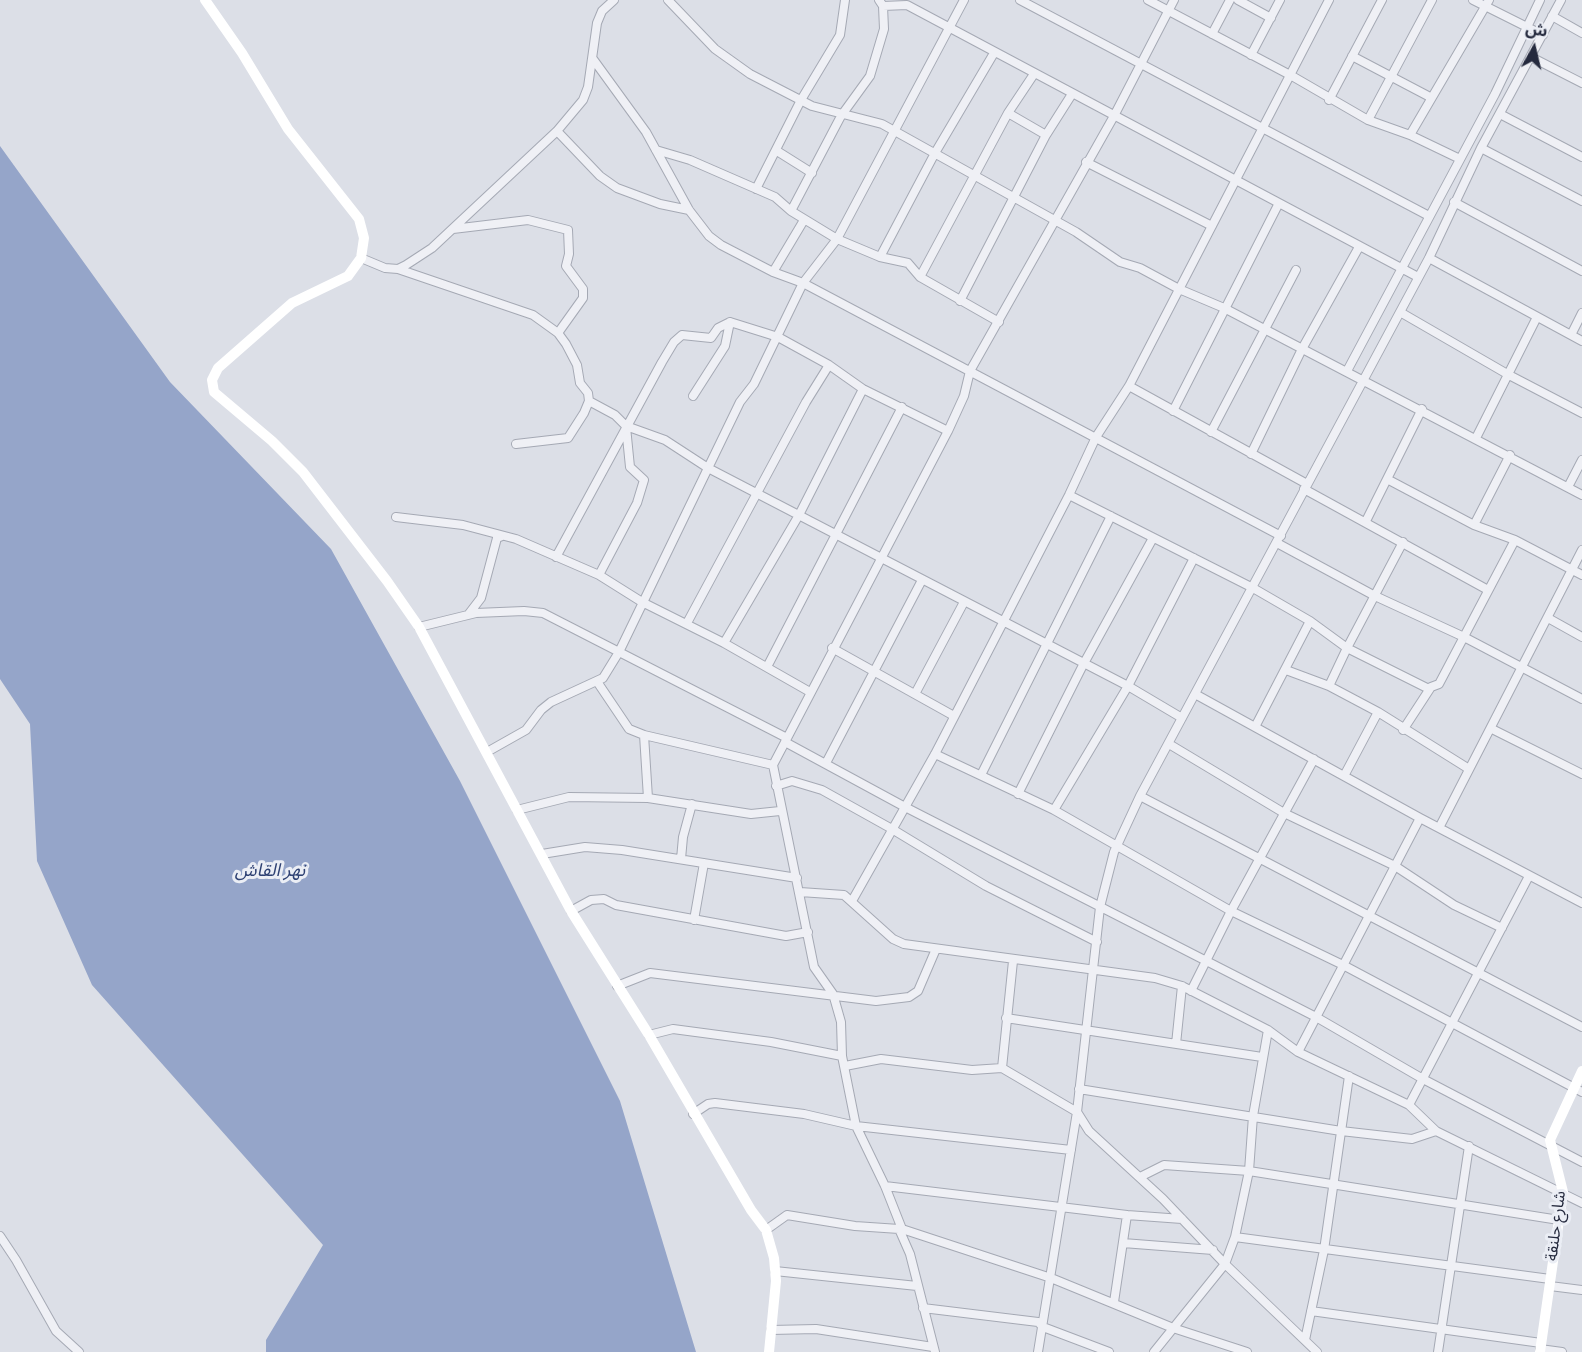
<!DOCTYPE html>
<html>
<head>
<meta charset="utf-8">
<style>
  body { margin:0 }
  #map { position:relative; width:1582px; height:1352px; overflow:hidden; background:#dcdfe7; font-family:Figtree,"Noto Sans Arabic",sans-serif }
  canvas { display:block }
  .north { position:absolute; left:1504px; top:18px; width:60px; height:60px; -webkit-text-stroke:4px #ebeef5; paint-order:stroke; rotate:8deg; font-size:16px; font-weight:700; line-height:24px; text-align:center; color:#252a3e }
  .north::after { content:''; display:block; margin:auto; width:21px; height:27px; background:#252a3e; clip-path:polygon(50% 0,100% 100%,50% 72%,0 100%) }
</style>
</head>
<body>
<div id="map">
<canvas width="1582" height="1352"></canvas>
<div class="north">ش</div>
</div>
<script>
const ctx = document.querySelector('canvas').getContext('2d');
ctx.lineJoin = 'round';
function fill(path, color) {
  ctx.fillStyle = color;
  ctx.fill(path, 'evenodd');
}
function toPath(rows) {
  const path = new Path2D();
  for (const r of rows) {
    path.moveTo(r[0], r[1]);
    for (let i = 2; i < r.length; i += 2) path.lineTo(r[i], r[i + 1]);
  }
  return path;
}
function stroke(path, color, width, dash) {
  ctx.strokeStyle = color;
  ctx.lineWidth = width;
  ctx.lineCap = dash ? 'butt' : 'round';
  ctx.setLineDash(dash || []);
  ctx.stroke(path);
}
function drawText(font, color, halo, rows, align = 'center') {
  ctx.font = font + ' Figtree,"Noto Sans Arabic",sans-serif';
  ctx.lineWidth = 6;
  ctx.setLineDash([]);
  ctx.textBaseline = 'middle';
  ctx.strokeStyle = halo;
  ctx.fillStyle = color;
  for (const [text, x, y, turn = 0] of rows) {
    ctx.save();
    ctx.translate(x, y);
    ctx.rotate((+turn || 0) * Math.PI / 180);
    ctx.textAlign = isNaN(turn) ? turn : align;
    if (halo) ctx.strokeText(text, 0, 0);
    ctx.fillText(text, 0, 0);
    ctx.restore();
  }
}
fill(toPath([
  [0,146,170,382,331,549,460,781,620,1101,696,1352,266,1352,266,1340,323,1245,92,985,37,861,30,724,0,679]
]), '#95a5c9');
const street = toPath([
  [668,0,715,49,750,74,812,106,882,124,1076,232,1120,262,1140,268,1179,289,1224,308,1582,495],
  [1020,0,1429,216],
  [1148,0,1292,76,1368,120,1410,135,1460,159],
  [1238,0,1271,18],
  [1473,0,1543,35],
  [883,6,907,5,1418,277],
  [1552,16,1582,33],
  [1212,34,1230,0],
  [1251,55,1280,0],
  [1352,56,1430,97],
  [1531,57,1582,83],
  [593,59,646,132,689,210,709,236,721,245,773,272,803,283,1281,536],
  [1329,100,1382,0],
  [1008,113,1046,135],
  [1500,114,1582,157],
  [1368,120,1432,0],
  [557,131,600,176,617,188,660,204,689,210],
  [1410,135,1489,0],
  [1481,148,1582,201],
  [656,150,690,160,775,197,791,211,837,239,880,257,908,263,920,277,999,322],
  [777,151,812,173],
  [1086,162,1212,226],
  [756,189,801,100,840,35,845,0],
  [1454,202,1582,271],
  [791,211,841,116,870,76,884,29,883,6,879,0],
  [453,229,528,220,568,230,569,254,566,266,583,289,583,298,558,333],
  [880,257,935,153,994,53],
  [361,258,385,268,398,269,406,265,432,248,557,131,583,100,588,87,597,23,602,11,614,0],
  [1429,258,1582,341],
  [398,269,533,315,558,333,566,344,577,365,580,383,588,393,589,401,584,413,568,438,516,444],
  [773,272,804,220],
  [920,277,1008,113,1034,74],
  [960,301,1046,135,1072,94],
  [1400,312,1509,375,1582,413],
  [1571,335,1582,313],
  [1347,371,1495,94,1540,0],
  [1129,386,1307,484],
  [693,396,725,346,730,322],
  [589,401,615,415,626,426,665,440,708,468,1128,686,1182,718],
  [1173,411,1279,203],
  [1211,432,1296,270],
  [1476,438,1537,317],
  [1251,454,1302,349,1359,247],
  [1387,479,1474,525,1515,540,1582,575],
  [1568,487,1582,460],
  [1304,489,1488,590],
  [1069,495,1253,588,1310,621,1347,648,1429,689],
  [396,517,463,525,516,539,599,575,642,602,724,643,810,692],
  [1366,521,1422,409],
  [1474,525,1510,455],
  [1277,543,1375,596,1464,637,1582,699],
  [556,557,662,362,674,342,682,335,711,338,718,328,730,322,778,337,829,365,863,389,948,431],
  [599,575,637,503,644,480,630,467,626,427],
  [468,615,481,598,497,538,502,536],
  [1548,618,1582,637],
  [687,623,806,402,829,365],
  [419,627,476,613,524,611,543,613,787,738],
  [724,643,799,515,863,389],
  [832,648,954,716],
  [767,667,902,407],
  [1286,670,1329,686,1378,712,1469,769],
  [598,683,629,729,644,735,773,765],
  [1329,686,1347,648,1403,542],
  [915,694,964,602],
  [1195,694,1420,818,1582,903],
  [1255,727,1310,621],
  [1492,729,1582,774],
  [1403,730,1431,687,1439,684,1515,540],
  [644,735,648,798],
  [785,742,905,807,1316,1017,1423,1079,1582,1162],
  [1169,744,1284,813,1395,866,1454,905,1502,928],
  [487,752,526,730,541,710,551,702,603,678,619,652,740,402,754,384,803,283,837,239,964,0],
  [935,754,1054,810,1231,911,1343,965,1582,1092],
  [826,763,922,580],
  [981,775,1111,516],
  [1344,776,1378,712],
  [776,786,792,781,822,790,892,829,986,886,1097,942],
  [1018,794,1083,665,1153,538],
  [1140,796,1582,1027],
  [517,810,569,797,648,798,751,814,780,811],
  [1054,810,1128,686,1194,558],
  [1439,828,1582,550],
  [542,854,585,847,622,850,797,878],
  [681,859,683,837,692,804],
  [800,892,844,895,893,939,904,944,1155,978,1182,986,1268,1030,1298,1052,1409,1105,1436,1131,1582,1203],
  [852,901,935,754,1069,495,1096,437,1129,386,1329,0],
  [571,911,591,900,604,899,616,905,786,936,808,932],
  [694,920,704,863],
  [1013,961,1002,1068,1077,1112,1038,1352],
  [617,986,650,973,876,1001,909,997,918,991,936,949],
  [1191,991,1231,911,1314,759],
  [1006,1018,1262,1057],
  [649,1035,673,1029,771,1042,842,1056],
  [1176,1044,1182,986],
  [1298,1052,1420,818],
  [845,1066,881,1059,972,1070,1002,1068],
  [1079,1089,1341,1131,1412,1139,1436,1131],
  [1409,1105,1529,876],
  [693,1114,708,1104,715,1103,804,1114,856,1126,1071,1150],
  [1140,1177,1164,1165,1249,1171,1559,1220],
  [885,1186,1127,1215,1182,1219],
  [902,1229,1051,1278,1173,1328,1247,1352],
  [766,1230,787,1215,855,1226,899,1229],
  [0,1236,16,1260,56,1331,79,1352],
  [1235,1237,1550,1279],
  [1123,1243,1213,1250],
  [775,1271,917,1286],
  [1550,1286,1582,1290],
  [1114,1302,1127,1215],
  [923,1308,1038,1322,1043,1327,1109,1352],
  [1311,1311,1541,1343],
  [771,1330,816,1329,933,1347],
  [1305,1340,1324,1250,1349,1076],
  [1540,1349,1562,1352],
  [935,1352,910,1254,899,1229,902,1229,885,1186,856,1126,842,1056,841,1022,833,994,814,967,773,765,948,431,964,396,970,371,1114,116,1174,0],
  [1154,1352,1225,1264,1235,1237,1249,1171,1253,1116,1268,1030],
  [1317,1352,1225,1264,1163,1199,1089,1131,1077,1112,1100,907,1114,852,1140,796,1429,258,1481,148,1561,0],
  [1438,1352,1469,1146]
]);
stroke(street, '#a5a9b4', 10);
stroke(street, '#eff0f5', 8);
stroke(toPath([
  [205,0,242,53,288,129,359,219,364,238,361,258,348,276,292,303,218,368,212,380,214,392,272,441,303,472,387,581,419,627,571,911,649,1035,751,1210,766,1230,774,1258,776,1281,769,1352],
  [1540,1352,1563,1192,1550,1140,1582,1071]
]), '#fff', 10);
drawText('16px', '#252a3e', '#ebeef5', [
  ["شارع حلنقة",1556,1226,-83]
]);
drawText('italic 18px', '#2e4173', '#ebeef5', [
  ["نهر القاش",270,871]
]);
</script>
</body>
</html>
